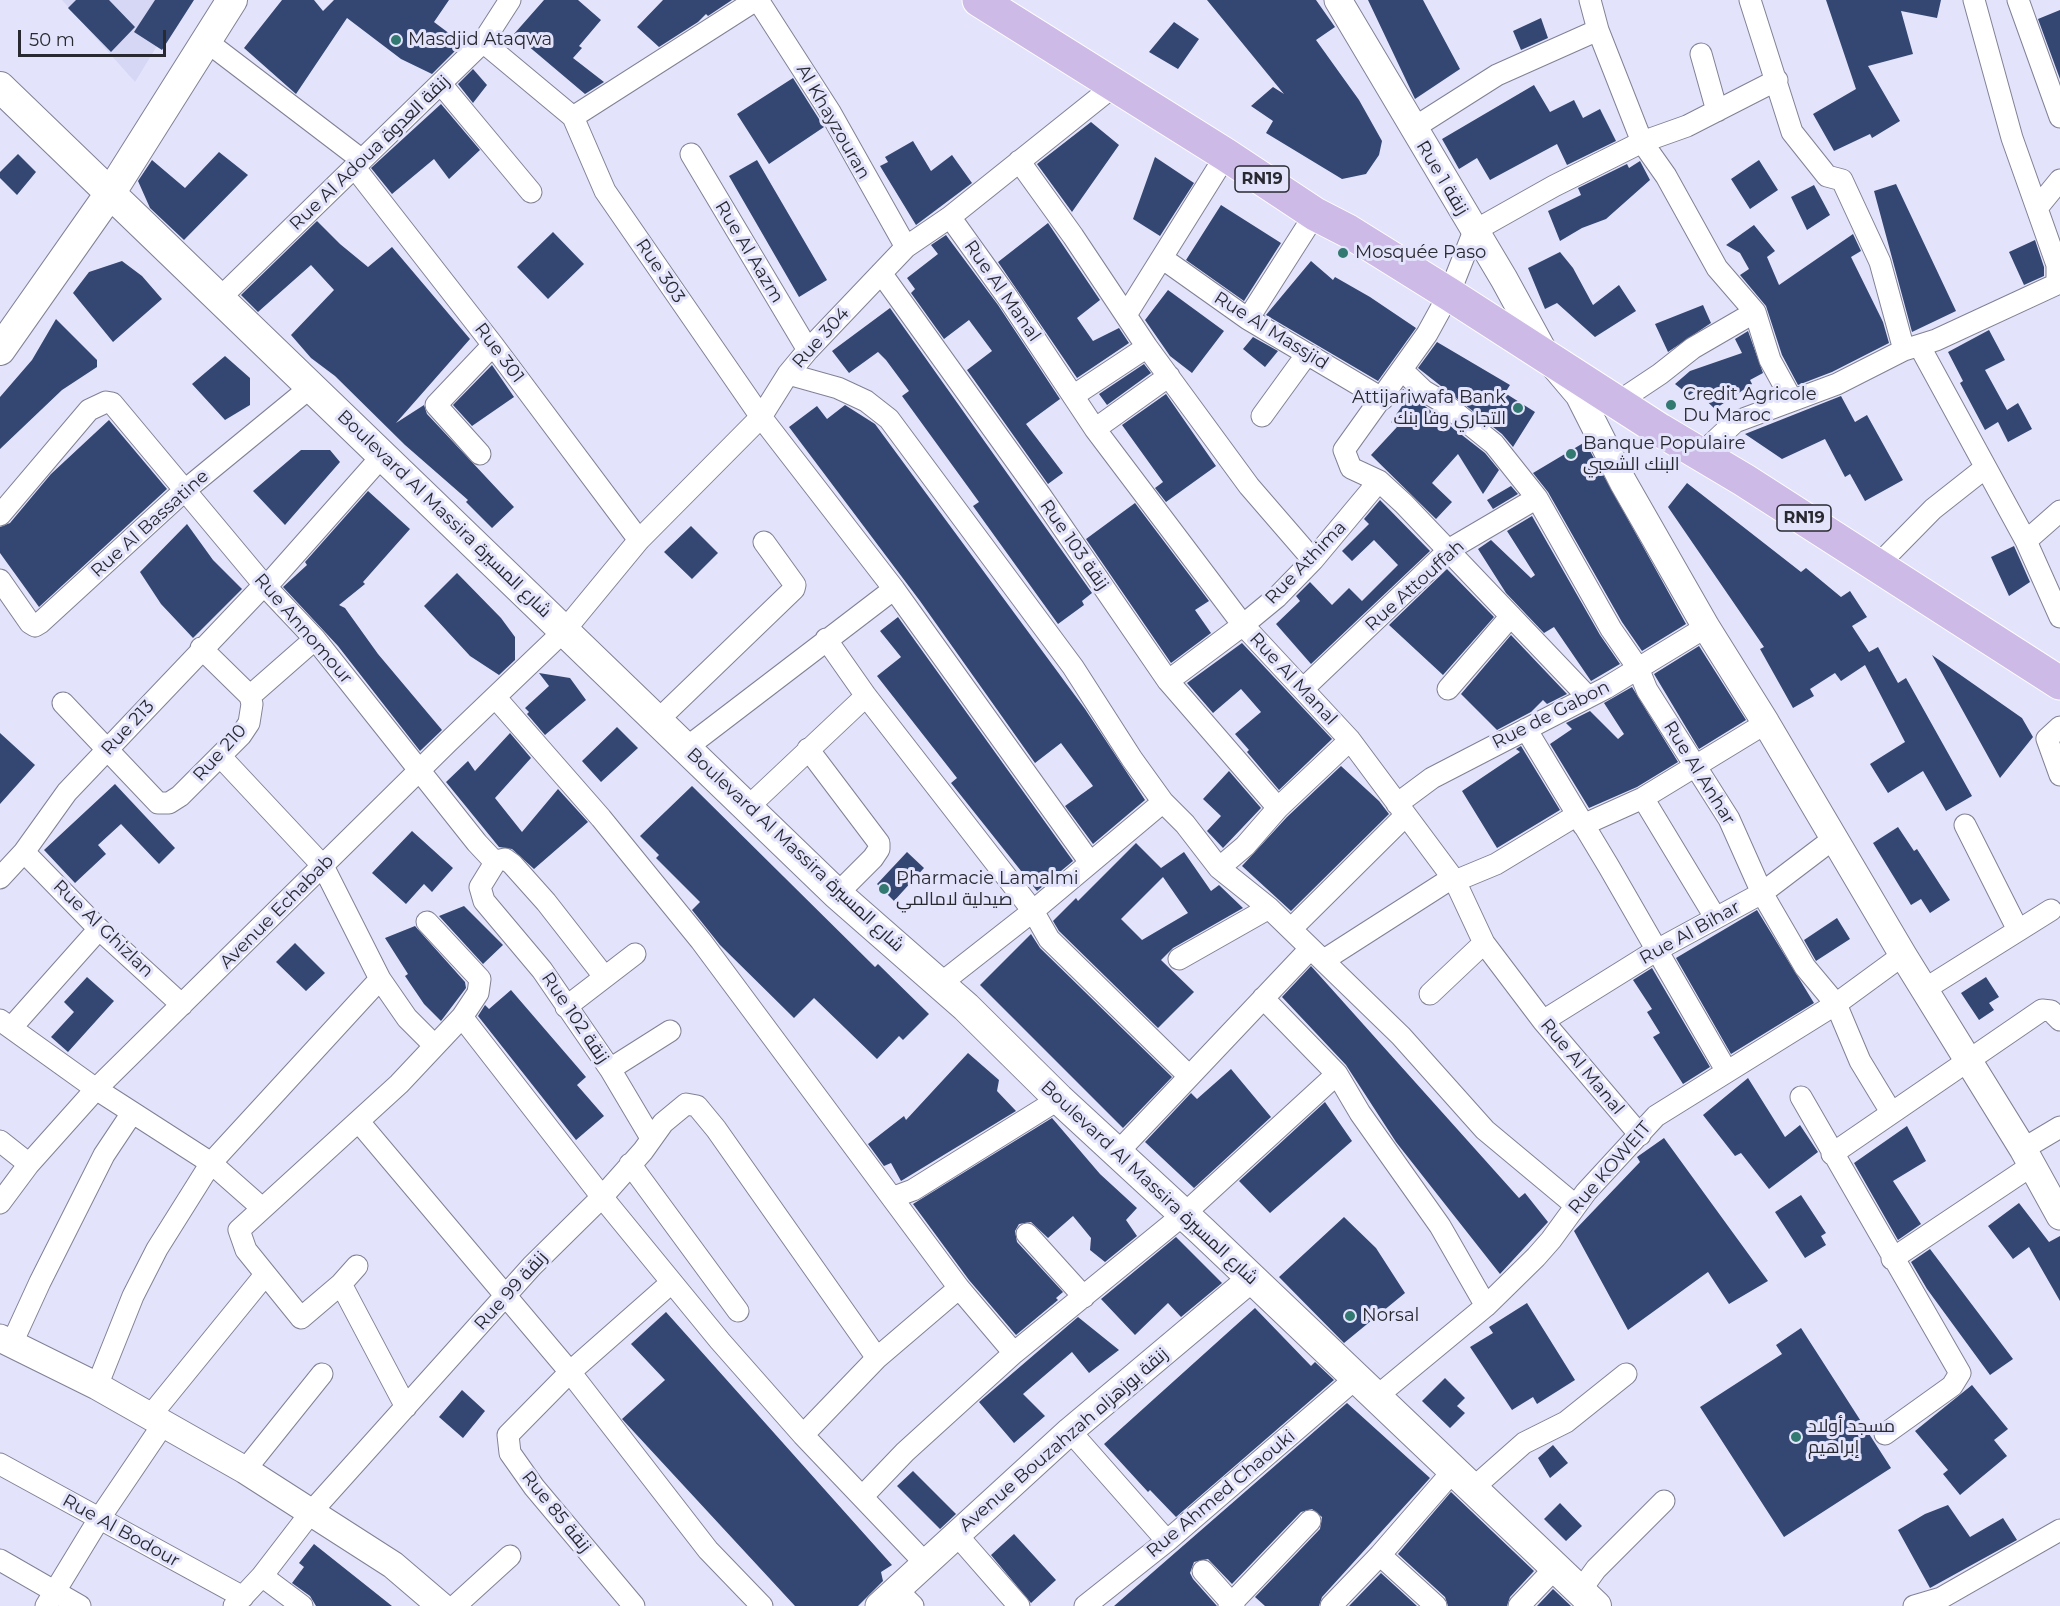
<!DOCTYPE html>
<html>
<head>
<meta charset="utf-8">
<style>
  body { margin:0 }
  #map { position:relative; width:2060px; height:1606px; overflow:hidden; background:#e3e4fb; font-family:Montserrat,sans-serif }
  canvas { display:block }
  .scale { position:absolute; left:18px; top:30px; width:148px; height:27px; box-sizing:border-box; border:3px solid #292932; border-top:0; padding-left:8px; font-size:18px; line-height:21px; white-space:nowrap; color:#292932; -webkit-text-stroke:4px #e3e4fb; paint-order:stroke }
</style>
</head>
<body>
<div id="map">
<canvas width="2060" height="1606"></canvas>
<div class="scale">50 m</div>
</div>
<script>
const ctx = document.querySelector('canvas').getContext('2d');
ctx.lineJoin = 'round';
function fill(path, color) {
  ctx.fillStyle = color;
  ctx.fill(path, 'evenodd');
}
function toPath(rows) {
  const path = new Path2D();
  for (const r of rows) {
    path.moveTo(r[0], r[1]);
    for (let i = 2; i < r.length; i += 2) path.lineTo(r[i], r[i + 1]);
  }
  return path;
}
function stroke(path, color, width, dash) {
  ctx.strokeStyle = color;
  ctx.lineWidth = width;
  ctx.lineCap = dash ? 'butt' : 'round';
  ctx.setLineDash(dash || []);
  ctx.stroke(path);
}
function drawText(font, color, halo, rows, align = 'center') {
  ctx.font = font + ' Montserrat,Cairo,sans-serif';
  ctx.lineWidth = 6;
  ctx.setLineDash([]);
  ctx.textBaseline = 'middle';
  ctx.strokeStyle = halo;
  ctx.fillStyle = color;
  for (const [text, x, y, turn = 0] of rows) {
    ctx.save();
    ctx.translate(x, y);
    ctx.rotate((+turn || 0) * Math.PI / 180);
    ctx.textAlign = isNaN(turn) ? turn : align;
    if (halo) ctx.strokeText(text, 0, 0);
    ctx.fillText(text, 0, 0);
    ctx.restore();
  }
}
fill(toPath([
  [62,0,185,0,135,82]
]), '#d6d7f5');
fill(toPath([
  [76,0,109,0,135,27,111,52,68,8],
  [155,0,194,0,162,50,134,32],
  [282,0,314,0,323,11,334,0,449,0,434,22,458,40,453,47,456,50,432,74,401,59,347,18,296,94,244,48],
  [544,0,578,0,601,20,579,46,582,48,573,58,604,82,585,94,514,34],
  [663,0,732,0,708,16,706,14,698,22,659,47,637,27],
  [1207,0,1316,0,1335,27,1316,40,1359,100,1382,141,1379,155,1366,174,1342,179,1266,133,1273,121,1251,106,1273,87,1284,94],
  [1368,0,1423,0,1460,69,1415,99],
  [1826,0,1941,0,1937,18,1901,11,1913,54,1868,66,1900,121,1872,138,1870,134,1834,151,1813,114,1856,89],
  [2060,10,2060,79,2038,19],
  [1541,18,1548,38,1521,50,1513,31],
  [1174,22,1199,39,1178,69,1149,52],
  [473,69,487,85,473,103,458,84],
  [793,78,824,127,769,164,737,114],
  [1534,85,1550,112,1574,100,1583,118,1600,109,1616,141,1567,165,1557,144,1490,180,1477,158,1459,169,1442,139],
  [441,104,480,150,449,179,434,159,392,194,371,168],
  [1091,122,1119,145,1072,212,1037,164],
  [913,141,931,171,952,155,972,183,916,225,880,166,888,162,885,157],
  [219,152,248,175,184,240,150,208,138,181,152,160,185,188],
  [18,154,36,172,17,195,0,178,0,172],
  [1155,157,1194,183,1160,236,1133,219],
  [757,160,827,280,799,297,729,176],
  [1759,160,1778,190,1750,209,1731,179],
  [1640,161,1650,180,1606,219,1582,228,1560,241,1548,211,1581,195,1578,188,1627,164,1629,168],
  [1896,184,1956,311,1912,332,1874,191],
  [1814,185,1830,215,1807,230,1791,197],
  [1221,205,1281,243,1244,301,1186,260],
  [317,221,340,244,368,267,392,247,470,339,396,423,424,405,427,414,514,507,492,528,466,502,468,500,405,445,335,376,311,358,291,335,334,290,311,265,258,312,241,295],
  [1048,223,1100,300,1077,318,1093,341,1119,328,1129,343,1077,378,998,262],
  [1754,225,1775,251,1767,257,1779,285,1853,234,1861,251,1851,257,1883,322,1889,343,1832,372,1798,385,1782,355,1766,306,1740,275,1749,269,1740,253,1726,245],
  [553,232,584,264,548,299,517,267],
  [946,235,998,305,1060,399,1026,424,1063,473,1048,484,967,370,992,351,969,320,944,339,911,293,915,289,907,278,938,254,931,245],
  [2035,240,2044,267,2044,276,2024,285,2009,252],
  [1560,252,1573,268,1593,305,1619,285,1636,311,1595,337,1557,303,1545,309,1528,268],
  [122,261,142,276,162,299,113,342,73,293,89,272],
  [1311,261,1333,280,1335,277,1370,297,1416,328,1378,381,1266,315],
  [1168,290,1224,331,1192,373,1170,356,1145,320],
  [1703,305,1711,323,1668,352,1655,324],
  [890,308,1092,593,1082,601,1084,605,1058,624,973,506,979,502,902,396,909,391,886,360,878,352,849,373,832,351],
  [56,319,97,360,97,367,62,390,0,449,0,397,32,360],
  [1989,330,2005,360,1985,370,2007,410,2018,403,2032,429,2008,442,1998,422,1985,430,1960,383,1963,381,1948,352],
  [1748,331,1763,373,1750,380,1752,384,1715,409,1696,391,1689,395,1675,384,1690,371,1742,353,1735,339],
  [1253,337,1278,351,1265,367,1243,349],
  [1437,342,1510,385,1505,393,1535,412,1513,447,1502,434,1418,368],
  [225,356,250,378,250,405,225,420,192,384],
  [1144,364,1151,373,1107,405,1099,394],
  [492,365,514,397,472,426,453,405],
  [1403,389,1485,453,1499,470,1483,494,1458,454,1432,483,1452,502,1436,519,1371,455,1397,427,1391,422,1402,406,1395,401],
  [1166,394,1216,466,1166,502,1155,488,1163,482,1122,425],
  [1841,396,1855,422,1867,415,1903,480,1865,501,1850,474,1845,477,1825,439,1782,459,1745,434],
  [845,405,875,424,1085,709,1145,800,1093,844,1065,806,1093,786,1061,743,1035,763,920,601,789,427,817,406,827,419],
  [109,420,167,489,39,607,0,553,0,527,10,523,51,474],
  [1585,442,1686,624,1642,651,1622,622,1548,492,1533,473],
  [301,450,330,450,340,462,285,525,253,491],
  [1687,483,1801,572,1806,568,1841,597,1850,591,1867,617,1852,626,1869,652,1878,647,1898,683,1906,678,1972,796,1946,811,1923,771,1888,793,1870,764,1905,742,1865,665,1841,681,1835,673,1810,689,1814,696,1793,708,1760,649,1764,647,1668,507],
  [1511,486,1518,494,1493,509,1487,500],
  [368,491,410,529,363,582,365,584,339,605,345,608,378,654,442,730,420,751,338,646,283,587,307,565,305,562],
  [1380,500,1430,551,1311,664,1276,624,1300,601,1296,596,1310,582,1332,605,1349,588,1362,601,1398,565,1374,540,1352,561,1342,551,1369,524,1364,519],
  [1135,503,1209,601,1195,610,1211,633,1171,663,1086,539],
  [1532,516,1600,635,1620,664,1591,681,1554,627,1544,633,1506,593,1478,549,1491,540,1531,578,1535,575,1507,531],
  [187,524,213,560,242,589,193,638,161,604,140,572],
  [691,526,718,553,692,579,664,552],
  [2014,546,2030,582,2009,596,1991,557],
  [1447,569,1494,617,1443,675,1389,625],
  [457,573,501,618,515,637,515,660,499,675,470,656,424,606],
  [898,617,1073,861,1037,891,951,783,957,778,877,676,901,657,880,631],
  [1511,635,1567,694,1547,704,1543,700,1531,712,1497,730,1461,694],
  [1242,643,1332,739,1279,790,1247,752,1249,750,1235,734,1261,712,1241,689,1213,713,1187,683],
  [1699,646,1746,720,1699,749,1654,674],
  [1932,655,2022,718,2033,737,2000,778],
  [539,673,570,678,586,700,545,735,527,714,529,712,525,708,549,686],
  [1632,687,1678,762,1637,787,1589,808,1550,744,1572,729,1566,723,1590,711,1618,739,1624,734,1604,703],
  [617,727,638,748,601,782,582,761],
  [0,733,35,765,0,804],
  [510,733,531,758,495,798,522,832,558,789,588,822,534,869,512,849,499,847,446,782,468,761,475,771],
  [1521,746,1560,810,1497,848,1462,791,1520,752,1516,749],
  [1341,766,1379,801,1389,814,1291,911,1242,866,1287,817],
  [1229,771,1261,808,1223,848,1207,831,1221,816,1203,799],
  [115,784,175,848,159,864,121,824,98,845,106,854,75,883,44,850],
  [692,786,875,967,878,964,929,1014,903,1040,899,1036,877,1059,814,998,794,1018,720,945,692,910,700,902,656,858,659,855,640,836],
  [1898,827,1914,851,1917,849,1950,900,1930,913,1921,899,1911,905,1873,843],
  [412,831,453,868,432,892,424,884,406,904,372,873],
  [1136,843,1161,868,1184,852,1211,891,1219,885,1243,908,1173,948,1161,960,1194,992,1158,1028,1059,931,1053,921,1076,898,1078,901],
  [1163,877,1188,913,1142,940,1121,919],
  [907,852,924,868,894,901,877,884],
  [464,906,503,945,483,964,439,916],
  [1757,910,1814,1003,1731,1054,1676,958],
  [1837,918,1850,939,1816,961,1804,940],
  [415,926,465,982,466,988,441,1021,424,1004,405,976,408,974,385,938],
  [1031,934,1040,948,1172,1077,1123,1128,980,985],
  [295,943,325,973,306,991,276,962],
  [1311,966,1519,1198,1525,1193,1548,1222,1500,1274,1396,1142,1346,1065,1282,997],
  [1652,968,1710,1067,1683,1084,1653,1037,1660,1033,1647,1012,1652,1009,1633,980],
  [87,977,114,1001,68,1052,51,1037,74,1012,64,1002],
  [1986,977,1999,997,1989,1003,1994,1010,1979,1020,1961,993],
  [511,990,586,1077,577,1085,604,1116,576,1140,478,1016,485,1005,489,1009],
  [968,1053,999,1080,997,1091,1016,1111,901,1181,891,1163,884,1166,868,1144,904,1116,906,1120],
  [1231,1069,1271,1117,1194,1188,1145,1142,1191,1093,1197,1099],
  [1748,1078,1785,1137,1800,1125,1818,1152,1769,1189,1741,1153,1735,1156,1703,1115],
  [1325,1102,1352,1141,1270,1213,1239,1181],
  [1052,1118,1100,1174,1137,1208,1126,1220,1137,1236,1105,1262,1090,1250,1091,1238,1073,1216,1048,1238,1031,1222,1019,1224,1015,1231,1017,1242,1063,1292,1056,1298,1058,1300,1016,1335,969,1280,913,1204],
  [1907,1126,1926,1161,1893,1181,1921,1224,1898,1240,1854,1163],
  [1664,1138,1768,1281,1729,1304,1708,1272,1628,1330,1574,1231,1640,1162,1637,1157],
  [1801,1195,1826,1233,1821,1236,1826,1245,1805,1258,1775,1212],
  [2019,1203,2049,1242,2060,1236,2060,1301,2029,1247,2013,1259,1988,1226],
  [1344,1217,1376,1248,1405,1293,1344,1343,1279,1277],
  [1176,1237,1222,1283,1181,1317,1168,1303,1135,1335,1101,1299],
  [1930,1249,2013,1359,1990,1375,1927,1289,1911,1262],
  [1527,1303,1575,1380,1537,1404,1533,1397,1512,1410,1470,1347,1493,1333,1489,1327],
  [1255,1308,1311,1366,1315,1362,1334,1380,1176,1517,1150,1490,1148,1492,1104,1444],
  [666,1312,892,1565,881,1572,883,1581,858,1606,795,1606,622,1419,665,1380,631,1344],
  [1078,1317,1119,1350,1089,1373,1072,1352,1023,1394,1045,1416,1014,1443,979,1402],
  [1801,1328,1891,1468,1784,1537,1700,1407,1782,1354,1776,1345],
  [1445,1378,1465,1398,1457,1406,1465,1413,1450,1428,1422,1401],
  [1972,1385,2008,1429,1994,1440,2007,1456,1960,1495,1943,1474,1948,1470,1915,1431],
  [462,1390,485,1411,463,1438,439,1417],
  [1347,1403,1430,1478,1322,1597,1319,1606,1265,1606,1255,1597,1320,1529,1322,1517,1312,1509,1301,1512,1232,1584,1208,1559,1194,1562,1190,1573,1193,1579,1217,1606,1114,1606],
  [1553,1445,1568,1463,1550,1478,1538,1458],
  [913,1471,956,1514,940,1529,897,1486],
  [1451,1492,1534,1571,1510,1597,1507,1606,1448,1606,1445,1597,1398,1554],
  [1560,1503,1582,1526,1566,1541,1544,1519],
  [1948,1505,1970,1537,2003,1518,2017,1540,1930,1588,1898,1530,1925,1514],
  [1014,1534,1056,1580,1031,1603,991,1555],
  [314,1544,392,1606,316,1606,310,1596,292,1583,304,1567,299,1563],
  [1381,1573,1417,1606,1349,1606],
  [1553,1589,1571,1606,1537,1606]
]), '#344773');
const minor = toPath([
  [758,0,830,112,906,247],
  [1590,0,1598,30,1642,142,1666,176,1717,268,1755,312,1770,360,1792,400],
  [1750,0,1792,132,1827,176,1842,180,1880,262,1904,350],
  [2018,0,2060,117],
  [206,41,362,160],
  [483,42,573,117,605,191,761,417,894,589,1089,861],
  [1701,54,1717,111],
  [441,84,531,192],
  [573,117,756,0],
  [1412,129,1497,75,1598,30],
  [691,154,808,350],
  [1019,161,1073,236,1147,347,1249,486,1313,560],
  [355,168,493,345,639,540],
  [2037,208,2060,180],
  [950,217,1008,298,1095,429,1243,625,1350,740,1455,881,1484,943,1543,1021,1640,1135],
  [1162,258,1248,319,1383,399],
  [881,273,1041,496,1168,681,1278,808],
  [220,298,483,42,510,0],
  [1126,315,1226,155],
  [1248,319,1315,214],
  [1920,347,2026,541,2060,617],
  [1402,370,1424,391,1441,401,1494,444,1537,498,1611,629,1638,668,1647,690,1729,819,1762,893,1805,967,1836,1004,1860,1061,1891,1112],
  [788,374,838,388,866,401,889,419,1073,667,1132,759,1163,802,1185,824,1219,868,1269,908,1401,1036,1485,1130,1575,1205],
  [1073,396,1147,347],
  [1618,402,1660,374,1693,348,1755,312],
  [1262,416,1307,354],
  [1095,429,1169,376],
  [480,454,436,405,493,345],
  [1701,454,1735,422,1837,384,1904,350,1936,340,2057,284,2057,265,2012,138,1974,0],
  [0,515,89,410,106,402,112,403,264,585,315,639,477,843,492,859,496,861,505,859,512,864,546,902,603,975],
  [2026,541,2060,511],
  [1878,565,1933,509,1985,468],
  [0,580,30,623,35,626,40,623,184,491,312,386],
  [266,587,383,455],
  [826,639,866,696,1033,911,1049,939,1189,1076],
  [201,648,250,696],
  [1168,681,1243,625,1277,597,1313,560,1379,481],
  [1303,689,1450,549,1537,498],
  [1448,689,1511,616],
  [495,697,601,818,701,941,959,1288,1014,1353],
  [1588,697,1404,504,1379,481,1351,468,1344,450,1427,334,1449,294,1474,231,1554,186,1642,142,1687,126,1777,80],
  [63,703,158,803,169,803,180,796,241,735,249,723,252,704,250,696,315,639],
  [658,720,794,589,795,585,764,542],
  [2060,727,2047,739,2060,775],
  [1526,729,1609,867,1726,1070],
  [686,748,894,589],
  [808,749,879,843,879,849,873,858,837,894],
  [220,756,323,866,380,979,407,1018,434,1045],
  [1643,798,1715,917],
  [1397,804,1432,778,1606,688,1706,627],
  [747,808,866,696],
  [1583,825,1643,798,1766,723],
  [1965,825,2018,930],
  [24,852,99,929,182,1005],
  [496,861,480,887,484,901,542,970,610,1069,651,1138],
  [1219,868,1245,846,1278,808,1350,740],
  [0,878,24,852,67,792,264,585],
  [1455,881,1496,864,1577,815],
  [1291,929,1405,816],
  [1179,959,1269,908],
  [1324,960,1452,878],
  [940,984,1033,911,1163,802],
  [1925,989,2051,910],
  [1430,994,1484,943],
  [1263,998,1337,1074,1360,1113,1440,1226,1486,1306],
  [566,1007,635,954],
  [462,1017,602,1197,720,1341,803,1435,925,1563],
  [0,1020,96,1089,211,1163,262,1208],
  [1543,1021,1657,950,1762,893,1833,839],
  [11,1028,99,929],
  [610,1069,670,1031],
  [1801,1097,1960,1373,1952,1386,1885,1434],
  [359,1122,570,1372,708,1550,762,1606],
  [0,1141,29,1164],
  [2023,1149,2060,1127],
  [1118,1152,1310,949],
  [1832,1154,2042,1010,2051,1011,2060,1020],
  [630,1164,738,1311],
  [894,1197,913,1190,1059,1099],
  [0,1203,29,1164,96,1089,448,742,564,631,639,540,761,417,788,374,808,350,906,247,950,217,1115,85],
  [1027,1234,1084,1297],
  [1892,1259,2031,1166],
  [357,1266,341,1284,301,1318,246,1250,239,1230,399,1084,462,1017,478,993,480,979,427,922],
  [341,1284,406,1407],
  [12,1343,40,1282,104,1155,132,1113],
  [97,1386,133,1296,157,1249,211,1163,380,979],
  [1376,1397,1486,1306,1536,1257,1551,1240,1586,1192,1656,1116,1836,1004,1903,955],
  [151,1415,265,1275],
  [1070,1431,1167,1541],
  [803,1435,877,1358,959,1288],
  [0,1464,243,1597],
  [245,1470,322,1374],
  [1472,1489,1524,1443,1566,1422,1626,1374],
  [862,1497,905,1452,1014,1353,1183,1215,1337,1074],
  [956,1534,1019,1606],
  [1380,1555,1436,1606],
  [0,1560,80,1606],
  [1203,1571,1234,1606],
  [262,1576,302,1606],
  [897,1590,913,1606],
  [1580,1591,1596,1569,1664,1501],
  [46,1606,99,1519,164,1423],
  [234,1606,262,1576,312,1511,532,1266,602,1197,643,1151,663,1123,686,1104,697,1106,716,1129,877,1358],
  [455,1606,510,1556],
  [634,1606,534,1487,510,1453,508,1435,570,1372,671,1283],
  [1085,1606,1167,1541,1355,1379],
  [1229,1606,1310,1521],
  [1331,1606,1380,1555,1453,1471],
  [1519,1606,1557,1566],
  [1914,1606,1941,1598,2060,1530]
]);
const tertiary = toPath([
  [1338,0,1504,279,1546,356,1579,395,1623,482,1706,627,1766,723,1903,955,2023,1149,2060,1216],
  [0,1338,97,1386,245,1470,393,1565,441,1606],
  [879,1606,1070,1431,1252,1278]
]);
const secondary = toPath([
  [0,87,837,894,966,1007,1059,1099,1202,1231,1596,1606],
  [0,350,111,192,232,0]
]);
const primary = toPath([
  [979,0,1226,155,1315,214,1348,231,1449,294,1660,430,1744,480,2060,683]
]);
stroke(minor, '#818196', 23);
stroke(tertiary, '#818196', 29);
stroke(secondary, '#818196', 32);
stroke(primary, '#fff', 35);
stroke(minor, '#fff', 21);
stroke(tertiary, '#fff', 27);
stroke(secondary, '#fff', 30);
stroke(primary, '#cebae6', 33);
for (const [x, y, r, color] of [
  [396,40,6,"#327971"],
  [1343,253,6,"#327971"],
  [1671,405,6,"#327971"],
  [1518,408,6,"#327971"],
  [1571,454,6,"#327971"],
  [884,889,6,"#327971"],
  [1350,1316,6,"#327971"],
  [1796,1437,6,"#327971"]
]) {
  const dot = new Path2D();
  dot.arc(x, y, r, 0, 2 * Math.PI);
  ctx.fillStyle = color;
  ctx.fill(dot);
  stroke(dot, '#e3e4fb', 2);
}
for (const [x, y, w] of [
  [1262,179,54],
  [1804,518,54]
]) {
  const box = new Path2D();
  box.roundRect(x - w / 2, y - 13, w, 26, 4.5);
  ctx.fillStyle = '#e3e4fb';
  ctx.fill(box);
  stroke(box, '#292932', 1.5);
}
drawText('bold 16px', '#292932', null, [
  ["RN19",1262,179],
  ["RN19",1804,518]
]);
drawText('18px', '#292932', '#e3e4fb', [
  ["Masdjid Ataqwa",408,40],
  ["Mosquée Paso",1355,253],
  ["Credit Agricole",1683,395],
  ["Du Maroc",1683,416],
  ["Attijariwafa Bank",1506,398,"right"],
  ["التجاري وفا بنك",1506,419,"right"],
  ["Banque Populaire",1583,444],
  ["البنك الشعبي",1583,465],
  ["Pharmacie Lamalmi",896,879],
  ["صيدلية لامالمي",896,900],
  ["Norsal",1362,1316],
  ["مسجد أولاد",1808,1427],
  ["إبراهيم",1808,1448]
], 'left');
drawText('18px', '#292932', '#e3e4fb', [
  ["Al Khayzouran",833,122,60],
  ["Rue Al Adoua زنقة العدوة",370,153,-44],
  ["Rue 1 زنقة",1442,178,59],
  ["Rue Al Aazm",749,252,59],
  ["Rue 303",660,271,56],
  ["Rue Al Manal",1002,291,55],
  ["Rue Al Massjid",1271,331,32],
  ["Rue 304",821,338,-48],
  ["Rue 301",499,353,53],
  ["Boulevard Al Massira شارع المسيرة",444,514,44],
  ["Rue Al Bassatine",150,524,-42],
  ["Rue 103 زنقة",1074,545,55],
  ["Rue Athima",1306,563,-46],
  ["Rue Attouffah",1415,586,-42],
  ["Rue Annomour",303,629,49],
  ["Rue Al Manal",1293,679,47],
  ["Rue de Gabon",1551,715,-27],
  ["Rue 213",128,728,-47],
  ["Rue 210",220,753,-48],
  ["Rue Al Anhar",1699,773,58],
  ["Boulevard Al Massira شارع المسيرة",795,850,43],
  ["Avenue Echabab",277,912,-45],
  ["Rue Al Ghizlan",103,929,44],
  ["Rue Al Bihar",1690,933,-29],
  ["Rue 102 زنقة",575,1018,56],
  ["Rue Al Manal",1582,1067,50],
  ["Rue KOWEIT",1610,1168,-49],
  ["Boulevard Al Massira شارع المسيرة",1149,1183,43],
  ["Rue 99 زنقة",511,1291,-48],
  ["Avenue Bouzahzah زنقة بوزهزاه",1064,1440,-41],
  ["Rue Ahmed Chaouki",1221,1494,-40],
  ["Rue 85 زنقة",556,1512,51],
  ["Rue Al Bodour",121,1531,29]
]);
</script>
</body>
</html>
